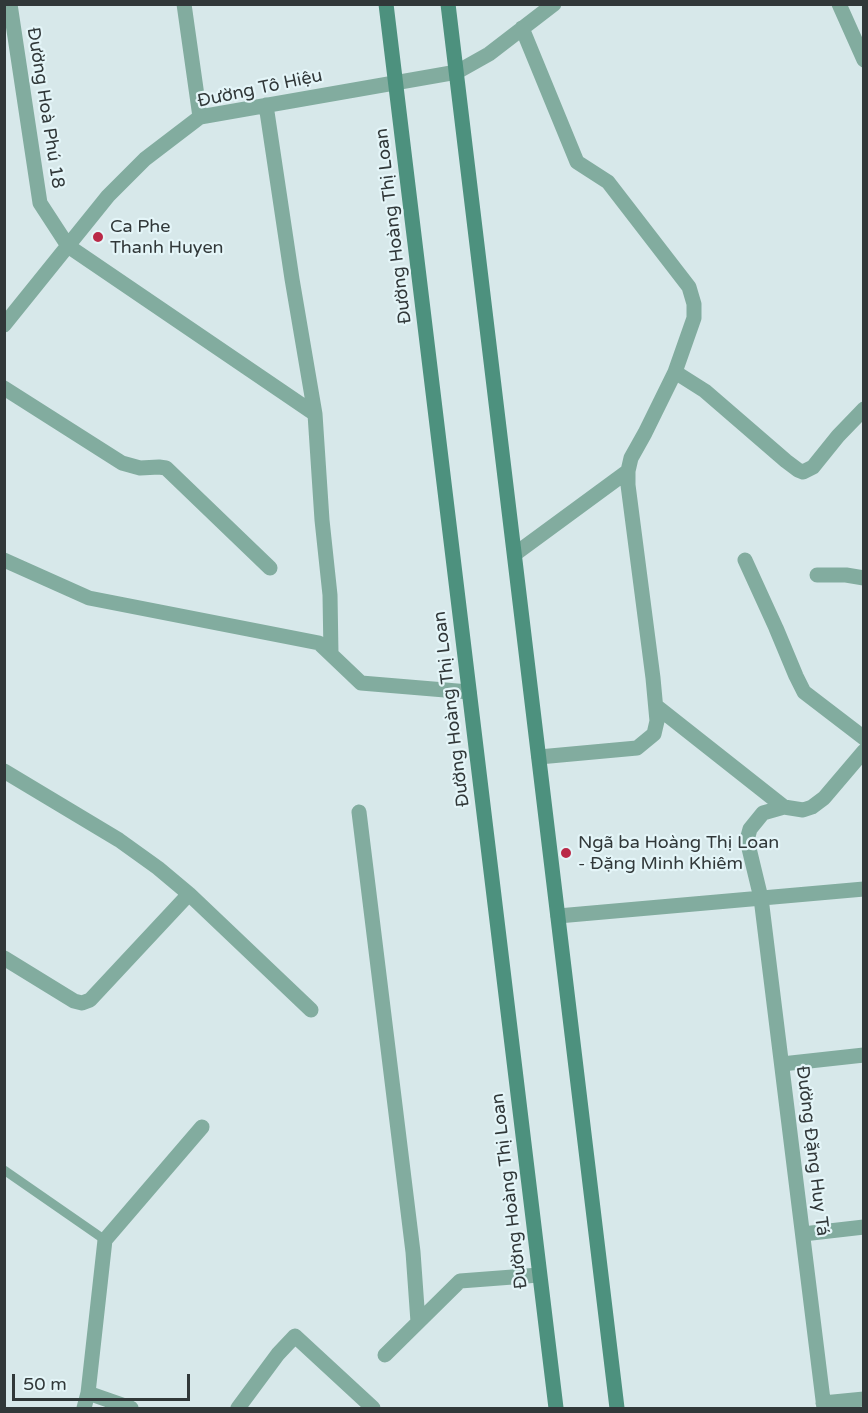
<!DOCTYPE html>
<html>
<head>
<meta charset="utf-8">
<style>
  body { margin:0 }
  #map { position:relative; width:868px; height:1413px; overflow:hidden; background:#d7e8ea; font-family:"Varela Round",sans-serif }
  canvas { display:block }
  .frame { position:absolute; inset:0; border:6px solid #313839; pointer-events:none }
  .scale { position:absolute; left:12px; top:1374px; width:178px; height:27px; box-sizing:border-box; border:3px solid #313839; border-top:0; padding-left:8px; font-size:18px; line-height:21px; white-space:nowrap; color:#313839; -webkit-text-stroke:4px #e4f5f8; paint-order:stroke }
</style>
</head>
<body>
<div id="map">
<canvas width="868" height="1413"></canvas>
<div class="frame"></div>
<div class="scale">50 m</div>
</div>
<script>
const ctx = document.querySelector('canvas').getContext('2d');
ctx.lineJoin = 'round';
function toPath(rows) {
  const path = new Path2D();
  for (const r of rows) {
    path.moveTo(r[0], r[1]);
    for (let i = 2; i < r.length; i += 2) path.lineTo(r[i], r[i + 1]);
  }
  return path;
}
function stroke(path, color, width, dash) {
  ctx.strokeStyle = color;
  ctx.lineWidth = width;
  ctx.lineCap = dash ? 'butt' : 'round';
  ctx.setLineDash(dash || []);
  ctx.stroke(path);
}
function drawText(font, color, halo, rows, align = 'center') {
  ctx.font = font + ' "Varela Round",sans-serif';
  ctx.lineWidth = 4.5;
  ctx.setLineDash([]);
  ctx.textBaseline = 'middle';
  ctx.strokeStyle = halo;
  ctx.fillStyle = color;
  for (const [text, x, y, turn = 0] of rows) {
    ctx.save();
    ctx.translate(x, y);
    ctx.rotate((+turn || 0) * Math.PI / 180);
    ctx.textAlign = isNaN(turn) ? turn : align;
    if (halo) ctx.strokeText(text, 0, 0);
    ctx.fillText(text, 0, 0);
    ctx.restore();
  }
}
stroke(toPath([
  [4,1170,105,1240]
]), '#82ac9f', 9);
stroke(toPath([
  [10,4,40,203,68,246,315,414],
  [184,4,200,117],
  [839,4,864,60],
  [522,28,577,162,608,182,689,287,694,304,694,318,675,372,645,433,631,458,628,471,628,485,653,678,657,721,654,734,637,748,539,757],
  [266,105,292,279,315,414,322,520,330,595,331,654],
  [4,325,108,196,145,159,200,117,457,72,489,54,554,4],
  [675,372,705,391,786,461,798,470,803,472,813,467,838,436,864,409],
  [4,388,122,463,140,468,159,467,166,468,270,568],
  [515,554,628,471],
  [4,560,89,598,319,643,361,683,469,692],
  [745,560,776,628,796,676,804,692,864,738],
  [817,575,846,575,864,578],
  [656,706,784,807],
  [4,771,119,840,158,868,189,894,311,1010],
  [359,812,413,1252,418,1322],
  [558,916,864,889],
  [4,958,74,1001,82,1003,90,1000,189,894],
  [782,1064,864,1055],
  [803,1234,864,1227],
  [385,1355,460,1281,539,1275],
  [88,1393,131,1408],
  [823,1403,864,1399],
  [84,1408,88,1393,105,1240,202,1127],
  [238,1408,278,1354,295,1336,373,1408],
  [824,1408,761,898,747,840,750,829,763,813,784,807,803,810,812,807,824,798,864,751]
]), '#82ac9f', 15);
stroke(toPath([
  [386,4,556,1408],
  [448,4,617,1408]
]), '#4d917e', 15);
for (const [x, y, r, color] of [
  [98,237,6,"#ba2947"],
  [566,853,6,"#ba2947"]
]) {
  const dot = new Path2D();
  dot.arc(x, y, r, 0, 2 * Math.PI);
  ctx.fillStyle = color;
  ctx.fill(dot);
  stroke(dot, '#e4f5f8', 2);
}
drawText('18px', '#313839', '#e4f5f8', [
  ["Đường Tô Hiệu",260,89,-12],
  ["Đường Hoà Phú 18",45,108,81],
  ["Đường Hoàng Thị Loan",394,226,-97],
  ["Đường Hoàng Thị Loan",452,709,-97],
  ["Đường Đặng Huy Tá",812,1151,83],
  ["Đường Hoàng Thị Loan",510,1191,-97]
]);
drawText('18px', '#313839', '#e4f5f8', [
  ["Ca Phe",110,227],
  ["Thanh Huyen",110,248],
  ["Ngã ba Hoàng Thị Loan",578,843],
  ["- Đặng Minh Khiêm",578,864]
], 'left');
</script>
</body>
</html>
